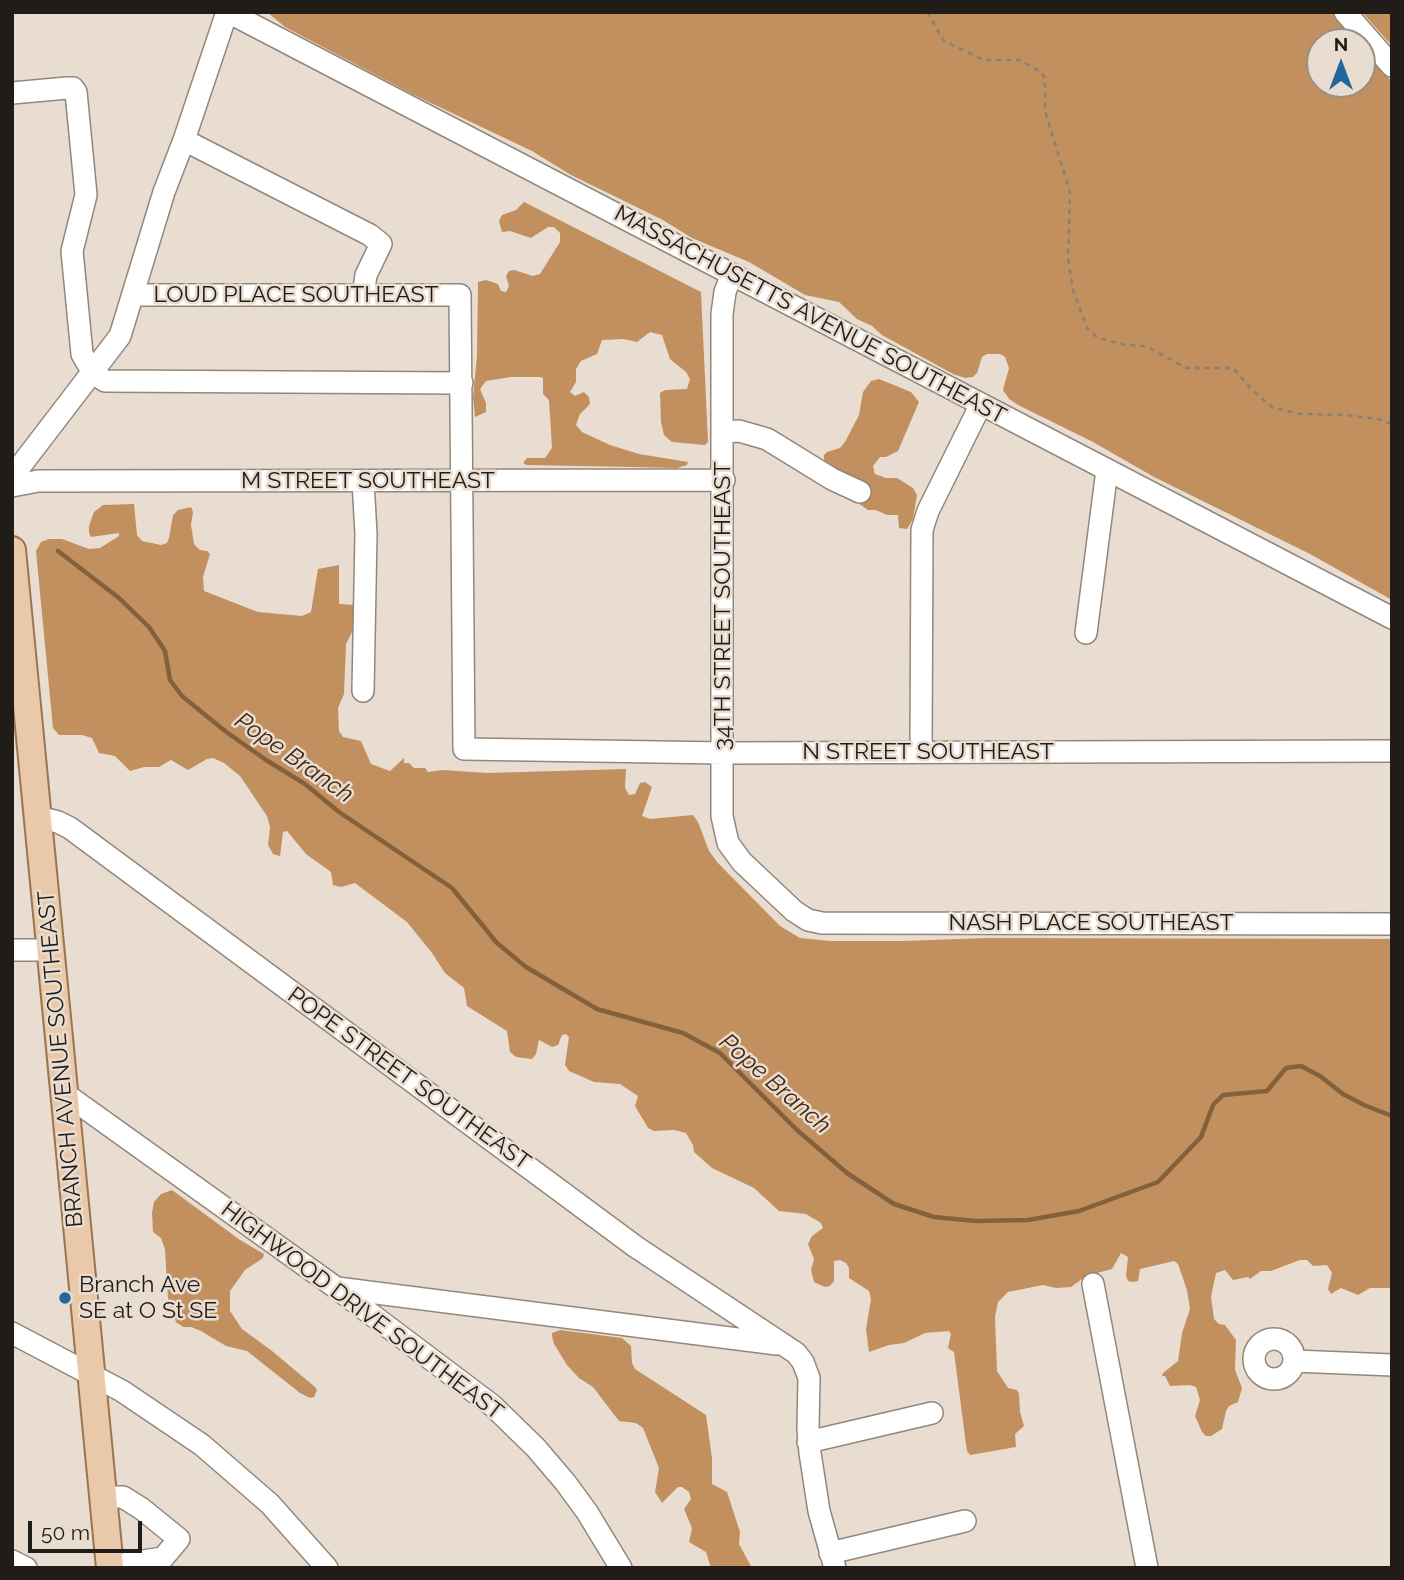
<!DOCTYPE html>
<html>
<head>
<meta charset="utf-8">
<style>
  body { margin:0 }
  #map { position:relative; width:1404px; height:1580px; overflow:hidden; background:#e9dcd0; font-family:Raleway,sans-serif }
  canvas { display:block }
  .frame { position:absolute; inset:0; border:14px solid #201c17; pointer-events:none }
  .north { position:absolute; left:1306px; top:28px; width:70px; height:70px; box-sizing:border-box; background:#e9dcd0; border:2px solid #998f86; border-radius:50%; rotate:0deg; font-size:19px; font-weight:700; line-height:28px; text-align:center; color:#201c17 }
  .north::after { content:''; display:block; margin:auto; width:24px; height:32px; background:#22679c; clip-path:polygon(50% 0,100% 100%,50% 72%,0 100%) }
  .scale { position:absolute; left:28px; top:1521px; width:114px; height:32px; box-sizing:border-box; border:4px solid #201c17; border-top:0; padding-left:9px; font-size:21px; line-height:24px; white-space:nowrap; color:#201c17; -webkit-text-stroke:5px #e9dcd0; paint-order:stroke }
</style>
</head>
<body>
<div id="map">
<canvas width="1404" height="1580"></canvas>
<div class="frame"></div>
<div class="north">N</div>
<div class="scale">50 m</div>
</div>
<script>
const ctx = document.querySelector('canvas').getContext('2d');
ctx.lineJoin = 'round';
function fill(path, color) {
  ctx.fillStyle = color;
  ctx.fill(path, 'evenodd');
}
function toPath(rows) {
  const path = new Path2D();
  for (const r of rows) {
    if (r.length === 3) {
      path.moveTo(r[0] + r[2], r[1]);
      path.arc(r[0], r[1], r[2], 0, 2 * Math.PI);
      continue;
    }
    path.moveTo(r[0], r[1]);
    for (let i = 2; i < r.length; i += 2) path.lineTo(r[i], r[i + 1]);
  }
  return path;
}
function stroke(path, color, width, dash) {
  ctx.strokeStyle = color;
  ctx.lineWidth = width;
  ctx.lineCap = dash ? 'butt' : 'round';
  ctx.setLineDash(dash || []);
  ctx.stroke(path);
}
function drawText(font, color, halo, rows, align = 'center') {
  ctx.font = font + ' Raleway,sans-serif';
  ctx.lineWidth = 5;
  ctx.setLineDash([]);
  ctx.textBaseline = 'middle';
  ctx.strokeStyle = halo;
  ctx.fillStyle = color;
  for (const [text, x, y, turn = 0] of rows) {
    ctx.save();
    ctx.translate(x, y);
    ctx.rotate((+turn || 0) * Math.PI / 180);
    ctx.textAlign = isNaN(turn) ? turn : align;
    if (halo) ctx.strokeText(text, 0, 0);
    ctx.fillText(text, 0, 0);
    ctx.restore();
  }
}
fill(toPath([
  [267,12,1333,12,1358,42,1320,42,1320,84,1362,84,1362,47,1392,82,1392,600,1310,554,1154,477,1093,442,1020,406,1009,399,1003,390,1009,368,1005,357,1000,354,987,354,982,357,977,373,973,377,965,378,953,374,882,335,872,326,857,319,839,302,805,295,749,262,692,238,661,219,571,175,532,151,412,94,285,27],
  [1362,12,1392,12,1392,46],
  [524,202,701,292,708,442,705,445,672,442,664,435,661,422,660,393,665,390,687,389,690,379,686,372,670,359,662,335,650,332,637,342,623,339,602,340,597,354,581,361,576,369,576,382,570,392,575,396,584,392,589,397,590,404,580,414,576,425,582,432,610,445,639,454,688,462,687,465,677,468,633,467,527,465,523,463,527,458,545,458,552,448,549,400,543,394,543,378,541,377,511,377,486,381,480,389,486,403,486,412,475,417,473,397,477,356,478,282,486,280,498,284,501,291,506,292,509,286,506,276,509,271,514,270,533,276,540,274,560,242,560,233,554,227,548,227,531,238,510,231,502,232,499,221,502,215,516,210],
  [879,379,911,392,919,402,898,451,886,457,880,457,873,466,875,474,886,478,897,478,913,488,917,495,913,519,907,529,899,528,898,515,887,515,876,510,868,510,858,503,844,490,824,462,824,455,827,452,840,448,845,442,859,415,863,392,871,381],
  [134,504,137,535,142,541,161,545,167,543,169,538,173,515,178,510,191,507,193,512,191,525,194,544,200,550,207,551,210,554,203,577,204,591,258,612,302,616,311,612,318,569,339,565,339,604,357,605,354,628,346,644,344,694,338,708,339,731,343,737,361,741,371,764,390,771,404,758,404,763,409,763,414,768,425,768,428,772,442,770,487,773,626,769,625,788,629,795,635,794,640,783,645,782,652,787,642,816,650,819,693,815,698,822,709,851,717,862,780,926,800,938,830,941,903,941,987,938,1392,939,1392,1288,1370,1288,1358,1295,1341,1288,1331,1294,1328,1289,1332,1273,1327,1265,1313,1266,1307,1260,1300,1260,1271,1271,1261,1271,1250,1279,1248,1277,1233,1280,1225,1270,1216,1273,1211,1297,1214,1319,1219,1324,1225,1325,1236,1340,1235,1370,1242,1388,1238,1402,1229,1406,1226,1411,1222,1429,1211,1436,1206,1436,1202,1432,1195,1416,1200,1400,1196,1387,1190,1385,1170,1386,1165,1376,1162,1376,1163,1373,1178,1361,1182,1333,1190,1309,1187,1290,1178,1264,1174,1261,1140,1269,1138,1281,1133,1282,1128,1281,1126,1276,1128,1257,1121,1253,1112,1269,1086,1276,1071,1287,1056,1288,1043,1285,1008,1292,998,1302,995,1317,997,1371,1008,1388,1017,1390,1019,1394,1020,1412,1024,1426,1015,1434,1016,1447,970,1455,967,1451,965,1437,954,1352,948,1348,951,1334,949,1331,925,1333,904,1343,889,1345,869,1352,866,1329,871,1299,869,1291,849,1278,849,1268,846,1263,840,1260,834,1261,834,1281,830,1286,825,1287,814,1282,811,1270,814,1259,808,1244,812,1236,823,1228,821,1223,806,1214,779,1211,754,1188,712,1168,694,1152,693,1145,686,1133,674,1130,654,1131,648,1128,635,1106,638,1096,620,1084,594,1082,569,1071,565,1065,569,1037,566,1034,562,1035,558,1045,552,1047,539,1040,536,1054,532,1059,516,1057,510,1052,507,1031,467,1006,464,988,445,973,432,953,407,922,355,883,341,887,333,885,331,872,306,854,287,831,283,832,280,856,273,854,268,845,270,827,267,816,240,776,224,763,213,758,207,759,188,770,171,760,159,767,144,767,130,771,115,756,99,753,92,738,82,735,59,735,53,728,36,551,41,542,49,539,62,539,89,549,100,548,119,536,119,533,91,537,89,533,89,526,94,512,103,505],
  [172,1190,240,1240,264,1254,263,1258,245,1270,230,1291,230,1311,242,1329,272,1351,315,1387,317,1390,314,1397,310,1398,300,1393,247,1351,226,1346,201,1331,191,1327,183,1327,176,1322,168,1299,165,1249,161,1238,153,1232,152,1213,154,1202,161,1194],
  [560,1330,622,1338,631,1346,632,1363,635,1369,706,1415,712,1458,712,1484,727,1492,740,1532,739,1544,752,1568,711,1568,706,1552,689,1542,692,1528,684,1509,691,1499,689,1492,682,1487,678,1487,662,1503,655,1492,659,1468,643,1428,636,1423,619,1421,593,1387,579,1378,567,1365,554,1344,552,1336,552,1333]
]), '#c1905e');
stroke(toPath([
  [58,551,119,598,149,627,165,651,170,680,182,696,225,731,266,760,305,784,339,812,452,888,497,943,526,967,597,1009,683,1033,720,1053,797,1130,847,1173,894,1204,934,1217,976,1221,1028,1220,1079,1211,1158,1182,1201,1137,1213,1105,1223,1095,1267,1091,1286,1068,1301,1066,1320,1076,1343,1094,1364,1105,1392,1116]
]), '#84613d', 4.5);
const minor = toPath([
  [228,12,1392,618],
  [1345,12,1392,66],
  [12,93,67,88,73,88,76,92,86,195,72,251,82,354,93,373,105,381,462,383],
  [184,140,370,235,381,244,366,275,363,295],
  [732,274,725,292,722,314,722,816,728,843,742,862,794,911,808,920,822,923,1392,924],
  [133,295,460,295,464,749,723,753,1392,751],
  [723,432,739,431,767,439,832,479,860,492],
  [12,477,120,336,164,192,184,140,227,12],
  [12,486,38,481,724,480],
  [1086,633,1107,470],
  [363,691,366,534,363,481],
  [921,752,922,530,928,511,981,404],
  [38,817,58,822,70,828,636,1247,796,1353,803,1362,809,1378,808,1429,810,1453,819,1511,835,1568],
  [12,950,51,950],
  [64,1093,335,1287,493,1406,536,1448,565,1482,587,1512,621,1568],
  [1093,1284,1147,1568],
  [337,1288,777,1344],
  [12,1333,122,1391,202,1445,270,1504,327,1568],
  [1274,1359,20],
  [1294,1361,1392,1365],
  [808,1442,932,1413],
  [103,1497,123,1497,142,1509,179,1539,163,1558,110,1566],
  [830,1553,965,1521],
  [12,1561,26,1568]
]);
const major = toPath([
  [12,550,110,1568]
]);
stroke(minor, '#93877c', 24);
stroke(major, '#9a7551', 30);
stroke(toPath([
  [927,12,944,41,984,60,1019,60,1041,72,1045,78,1045,111,1070,192,1068,259,1073,290,1087,328,1098,338,1126,345,1146,346,1186,368,1233,368,1251,389,1273,408,1301,414,1347,415,1378,419,1392,424]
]), '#898178', 2.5, [5, 5]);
stroke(minor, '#fff', 21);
stroke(major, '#e9c9a9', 26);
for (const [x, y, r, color] of [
  [65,1298,7,"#22679c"]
]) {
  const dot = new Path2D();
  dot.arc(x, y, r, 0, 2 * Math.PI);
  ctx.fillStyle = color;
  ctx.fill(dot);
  stroke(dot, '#e9dcd0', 2.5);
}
drawText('23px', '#201c17', '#e9dcd0', [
  ["LOUD PLACE SOUTHEAST",296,295],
  ["MASSACHUSETTS AVENUE SOUTHEAST",810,315,28],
  ["M STREET SOUTHEAST",368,481],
  ["34TH STREET SOUTHEAST",723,606,-90],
  ["N STREET SOUTHEAST",928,752],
  ["NASH PLACE SOUTHEAST",1091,923],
  ["BRANCH AVENUE SOUTHEAST",61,1059,-95],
  ["POPE STREET SOUTHEAST",409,1079,36],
  ["HIGHWOOD DRIVE SOUTHEAST",362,1311,37]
]);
drawText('23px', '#201c17', '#e9dcd0', [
  ["Branch Ave",79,1285],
  ["SE at O St SE",79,1311]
], 'left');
drawText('italic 24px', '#3e2812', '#e9dcd0', [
  ["Pope Branch",294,758,35],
  ["Pope Branch",775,1084,41]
]);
</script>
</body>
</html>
